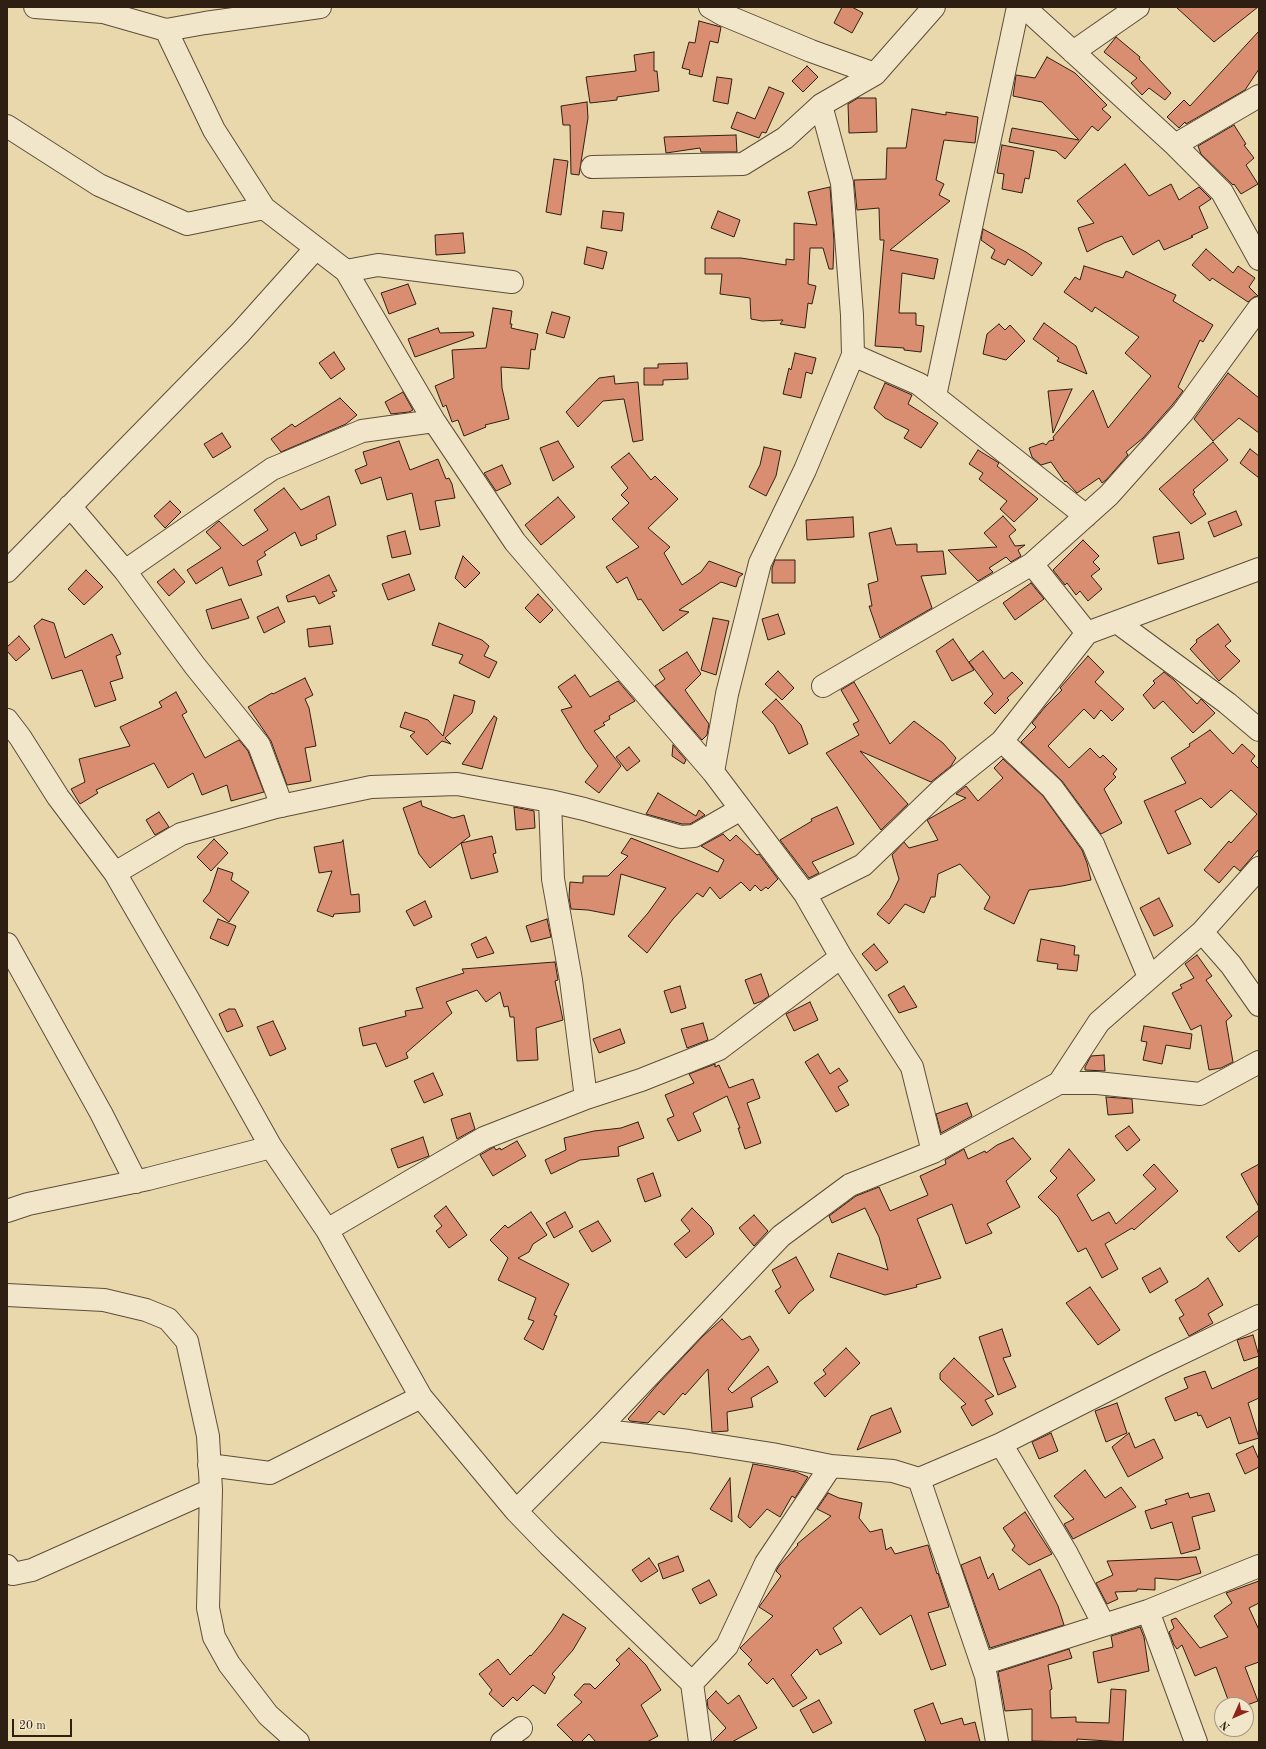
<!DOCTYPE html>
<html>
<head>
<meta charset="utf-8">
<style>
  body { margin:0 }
  #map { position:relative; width:1266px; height:1749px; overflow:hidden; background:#ead8ad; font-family:"Old Standard TT",serif }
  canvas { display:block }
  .frame { position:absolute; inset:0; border:8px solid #2f1f12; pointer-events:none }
  .north { position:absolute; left:1214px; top:1697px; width:40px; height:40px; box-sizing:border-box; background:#f1e6ca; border:1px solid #a39680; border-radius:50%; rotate:225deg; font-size:11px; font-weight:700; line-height:16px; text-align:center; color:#2f1f12 }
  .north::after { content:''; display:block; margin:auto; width:14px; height:18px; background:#8f2418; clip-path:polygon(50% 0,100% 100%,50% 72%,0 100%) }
  .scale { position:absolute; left:12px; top:1719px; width:60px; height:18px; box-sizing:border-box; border:2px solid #2f1f12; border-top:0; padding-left:5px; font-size:12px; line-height:14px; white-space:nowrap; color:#2f1f12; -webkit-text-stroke:3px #f1e6ca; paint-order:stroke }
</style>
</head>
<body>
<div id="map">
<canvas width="1266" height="1749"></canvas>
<div class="frame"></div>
<div class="north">N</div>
<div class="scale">20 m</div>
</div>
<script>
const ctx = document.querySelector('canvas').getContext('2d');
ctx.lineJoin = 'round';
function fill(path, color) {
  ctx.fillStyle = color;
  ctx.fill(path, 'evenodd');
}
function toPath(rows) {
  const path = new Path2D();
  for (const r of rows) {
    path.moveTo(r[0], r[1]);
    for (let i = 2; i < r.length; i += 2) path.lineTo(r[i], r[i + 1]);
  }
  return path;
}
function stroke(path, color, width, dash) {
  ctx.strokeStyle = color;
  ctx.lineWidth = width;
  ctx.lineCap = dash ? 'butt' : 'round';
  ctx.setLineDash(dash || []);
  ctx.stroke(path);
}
const building = toPath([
  [842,7,852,7,863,13,852,33,834,23,842,7],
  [1176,7,1258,7,1214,42,1176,7],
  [699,21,721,27,718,43,710,41,702,77,689,74,690,70,682,68,689,42,695,43,699,21],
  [1259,31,1259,69,1245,90,1186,124,1185,122,1179,128,1167,117,1184,100,1190,106,1259,31],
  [1116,37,1140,57,1139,59,1171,93,1165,100,1149,88,1142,95,1131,83,1137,78,1104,52,1116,37],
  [654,52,654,71,657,71,659,91,617,97,617,100,590,103,586,77,636,71,634,55,654,52],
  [1047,57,1075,73,1107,105,1102,109,1111,117,1098,131,1092,126,1065,159,1056,151,1009,142,1012,128,1079,140,1042,102,1013,96,1016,75,1035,78,1047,57],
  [807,66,818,77,803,92,792,81,807,66],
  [717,77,732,79,728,104,713,101,717,77],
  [769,87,784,93,766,133,762,132,759,138,731,128,737,112,755,119,769,87],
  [858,98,876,98,877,132,849,133,848,104,858,98],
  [587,102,588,118,579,175,571,174,570,125,563,125,561,106,587,102],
  [912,109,946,115,946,112,978,117,975,143,944,140,936,180,944,184,939,195,950,201,890,250,938,259,934,279,902,273,899,313,916,313,916,325,924,326,921,352,904,350,904,348,875,346,884,240,880,240,879,208,857,210,854,180,886,179,887,148,906,148,912,109],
  [1234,125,1246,144,1244,145,1254,158,1246,165,1258,184,1241,194,1234,184,1233,185,1201,154,1198,146,1234,125],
  [736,135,737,152,701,152,700,148,666,153,664,137,736,135],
  [1002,145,1034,151,1029,179,1025,178,1022,193,1002,189,1004,174,997,173,1002,145],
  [554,159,568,161,561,215,546,212,554,159],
  [1125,164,1149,196,1171,184,1179,200,1199,187,1211,199,1199,207,1208,228,1191,236,1193,237,1164,250,1159,240,1133,255,1122,236,1104,243,1087,252,1078,228,1094,223,1077,201,1125,164],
  [830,187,834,241,833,269,829,269,823,248,810,248,808,284,816,286,812,304,808,303,805,328,780,324,783,320,762,321,751,319,750,298,720,294,722,274,705,274,705,258,741,258,786,265,786,259,794,260,794,223,817,225,808,192,830,187],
  [603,211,624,213,622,231,601,228,603,211],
  [718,211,740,220,734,237,711,228,718,211],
  [983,229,1026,252,1042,263,1032,276,1008,259,1005,265,991,258,995,250,981,240,983,229],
  [463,233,465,253,436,255,435,235,463,233],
  [587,247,607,252,603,269,584,264,587,247],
  [1206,249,1233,273,1238,266,1255,278,1249,287,1258,296,1254,297,1248,302,1212,278,1210,281,1192,265,1206,249],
  [1084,266,1123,278,1126,271,1176,295,1173,301,1213,325,1203,342,1200,340,1178,387,1183,391,1173,404,1143,438,1126,452,1128,455,1106,480,1102,483,1099,478,1077,493,1066,481,1065,482,1051,462,1041,465,1032,457,1029,448,1043,443,1046,445,1049,441,1054,440,1053,437,1093,390,1108,428,1151,376,1125,353,1139,337,1095,307,1092,312,1064,292,1075,277,1080,280,1084,266],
  [408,284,416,304,389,314,381,293,408,284],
  [493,308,512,311,510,324,512,324,511,328,538,334,535,350,531,349,529,369,501,367,502,388,509,419,485,425,486,427,464,436,458,420,452,422,446,405,443,407,435,386,454,378,452,350,486,348,493,308],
  [552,312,570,317,564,338,546,333,552,312],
  [1044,323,1076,346,1087,374,1057,361,1059,358,1033,339,1044,323],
  [999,324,1005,330,1010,325,1025,341,1006,360,983,354,987,334,999,324],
  [438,328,440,333,473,332,474,336,415,357,408,339,438,328],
  [334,352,345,369,331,379,319,363,334,352],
  [795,353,816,358,812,374,806,372,801,398,783,394,789,368,791,370,795,353],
  [687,363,688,379,663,380,663,385,644,385,644,368,658,368,658,364,687,363],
  [1228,373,1259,398,1259,433,1239,418,1213,441,1194,419,1228,373],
  [614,376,615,384,638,382,643,440,633,442,624,399,603,401,578,427,566,412,599,378,614,376],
  [885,383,912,395,908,404,938,423,921,448,904,438,909,430,885,418,874,408,885,383],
  [1072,389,1053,433,1048,391,1072,389],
  [403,392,413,410,409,412,391,414,385,402,403,392],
  [340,398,357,415,346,424,281,452,271,439,292,424,295,427,340,398],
  [222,433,231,447,213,458,204,444,222,433],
  [399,441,410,470,438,459,446,479,449,478,452,484,455,498,435,501,440,526,420,530,412,493,387,500,381,477,361,484,355,470,367,465,363,452,399,441],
  [558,441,574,467,553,481,540,448,558,441],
  [1213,442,1228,460,1193,490,1195,492,1193,494,1206,514,1191,524,1159,489,1213,442],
  [764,447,781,451,776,476,766,496,749,487,760,465,764,447],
  [1250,449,1259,456,1259,478,1240,463,1250,449],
  [978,450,999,463,997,466,1038,499,1014,522,1000,509,1007,501,979,479,983,473,969,464,978,450],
  [629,453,651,480,655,476,678,499,648,528,670,547,664,553,682,585,701,572,709,561,743,574,739,577,736,587,721,582,679,610,689,612,663,631,641,599,638,600,627,577,617,583,606,567,639,547,612,519,629,503,621,495,628,488,611,467,629,453],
  [502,465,511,484,496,491,484,473,502,465],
  [284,488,301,510,329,496,336,525,316,535,317,539,301,546,295,532,264,552,266,555,257,561,262,575,229,586,222,567,196,584,187,570,221,548,206,532,219,521,243,546,268,530,254,510,284,488],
  [558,497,575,517,541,545,525,525,558,497],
  [170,501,181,512,165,528,154,516,170,501],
  [1236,511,1242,525,1214,537,1208,522,1236,511],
  [1003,516,1016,530,1009,536,1015,546,1025,545,1018,550,1021,556,1011,562,1006,557,989,568,993,572,978,581,948,550,997,547,984,533,1003,516],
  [853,517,854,537,807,540,806,520,853,517],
  [891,528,896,545,917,544,917,552,943,551,946,574,921,576,932,608,880,638,869,606,872,606,868,584,878,581,869,533,891,528],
  [405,531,411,554,392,558,387,536,405,531],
  [1179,532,1184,559,1158,564,1153,537,1179,532],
  [1083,540,1099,556,1093,562,1100,569,1091,576,1102,589,1088,601,1080,591,1076,595,1067,583,1065,585,1053,570,1083,540],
  [463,556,480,573,465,588,455,578,463,556],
  [775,560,795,560,795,583,772,583,772,568,775,560],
  [174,569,185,582,169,596,157,582,174,569],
  [86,570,103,587,84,605,68,589,86,570],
  [409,574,415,590,388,600,382,584,409,574],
  [329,575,337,591,332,592,335,596,319,604,315,596,288,602,286,596,329,575],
  [1031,583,1044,599,1015,620,1003,603,1031,583],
  [538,594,553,610,540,623,525,608,538,594],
  [241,599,249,618,212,629,206,610,241,599],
  [278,607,285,622,264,633,257,617,278,607],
  [778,614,785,634,768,640,762,619,778,614],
  [713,618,729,621,716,675,701,670,713,618],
  [42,619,54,623,65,658,112,634,121,654,116,656,123,678,110,682,116,700,95,707,82,670,52,679,34,626,42,619],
  [439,623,482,640,489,646,484,656,497,662,489,678,459,663,463,655,432,645,439,623],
  [1218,624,1231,641,1225,646,1240,661,1219,681,1190,649,1197,642,1196,640,1218,624],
  [330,626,333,644,309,647,307,629,330,626],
  [19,636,30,649,16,661,7,651,7,647,19,636],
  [953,639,974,670,952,681,936,651,953,639],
  [983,651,1004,679,1012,672,1023,683,1007,698,1009,700,995,714,984,703,993,694,969,662,983,651],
  [687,652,701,674,685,690,709,724,707,735,702,740,655,686,665,679,659,670,687,652],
  [1088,656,1104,672,1095,682,1124,709,1112,721,1101,710,1094,719,1084,709,1048,746,1069,768,1090,748,1100,758,1103,755,1117,769,1113,774,1116,777,1104,789,1122,823,1101,834,1062,781,1021,742,1036,727,1032,723,1045,707,1062,690,1060,688,1088,656],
  [778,671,794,688,782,700,765,684,778,671],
  [1164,672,1174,680,1197,704,1201,699,1215,713,1193,733,1163,701,1154,709,1143,695,1155,683,1153,681,1164,672],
  [575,675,590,697,618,681,635,701,609,716,610,719,603,723,605,725,594,731,621,766,599,793,585,782,598,766,585,749,561,710,572,707,558,687,575,675],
  [305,678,313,695,305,699,309,708,316,746,305,748,311,781,287,785,271,741,248,707,272,693,273,694,305,678],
  [854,682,890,744,914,721,943,743,956,758,951,766,931,782,860,751,908,804,881,830,826,753,859,735,853,724,859,721,841,690,854,682],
  [176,692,187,712,182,715,205,758,239,740,248,751,264,792,231,801,227,785,202,795,193,773,168,788,154,763,96,790,98,793,80,804,71,789,85,782,79,759,130,746,120,727,162,707,159,702,176,692],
  [454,695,475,701,472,713,445,738,451,744,442,741,427,755,410,736,415,732,400,727,405,712,428,720,443,736,454,695],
  [776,699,801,725,808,744,789,754,774,725,762,712,776,699],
  [494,716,497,718,482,769,462,764,494,716],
  [1210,730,1233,754,1242,744,1255,756,1251,761,1259,769,1259,849,1240,871,1234,866,1219,883,1204,870,1229,841,1231,843,1257,814,1231,790,1211,808,1201,798,1175,811,1191,844,1168,854,1144,801,1186,783,1171,758,1190,746,1189,744,1210,730],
  [673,745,686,760,684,764,672,756,673,745],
  [629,747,640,761,627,771,616,757,629,747],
  [1003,759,1043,796,1082,850,1087,863,1091,880,1062,886,1029,890,1014,924,984,909,990,897,960,864,938,874,935,897,931,897,924,913,905,904,889,924,877,914,890,898,899,879,892,855,904,842,909,848,938,840,927,820,966,798,956,794,966,786,978,801,1003,778,994,768,1003,759],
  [658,793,696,816,699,810,705,815,690,824,682,824,646,814,658,793],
  [421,801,422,806,453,818,464,815,470,836,461,843,492,836,496,853,493,854,498,872,471,879,461,843,430,868,419,854,403,808,421,801],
  [514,807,534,811,535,828,516,830,514,807],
  [837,807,854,844,812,862,819,873,809,878,780,840,812,821,811,819,837,807],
  [159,812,169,827,155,835,146,820,159,812],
  [723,834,730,841,736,835,757,855,759,854,778,879,768,889,766,887,761,891,755,885,750,891,741,882,720,899,710,887,703,897,697,893,673,919,647,953,628,936,648,913,666,888,621,874,614,915,588,910,571,909,569,897,570,882,583,883,583,876,608,876,628,856,621,853,631,838,718,872,724,860,701,846,723,834],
  [214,839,228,853,211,871,197,857,214,839],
  [343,840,351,895,359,894,360,912,334,914,333,917,317,911,332,871,319,873,314,847,342,842,343,840],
  [218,868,233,873,231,880,249,892,229,922,203,901,210,892,218,868],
  [1159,898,1173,926,1154,936,1140,908,1159,898],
  [425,901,432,917,414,926,406,911,425,901],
  [218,919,236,926,228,946,210,938,218,919],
  [547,919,551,937,531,942,526,926,547,919],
  [486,937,494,953,477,958,471,944,486,937],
  [1041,939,1075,946,1074,955,1079,955,1077,971,1057,969,1058,964,1037,961,1041,939],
  [874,944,888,962,876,971,862,954,874,944],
  [1197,955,1212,976,1206,980,1232,1016,1226,1021,1233,1062,1221,1068,1209,1070,1201,1025,1191,1030,1172,993,1182,988,1180,985,1194,978,1185,964,1197,955],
  [555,962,558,980,555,981,563,1020,536,1028,538,1060,517,1061,514,1017,510,1017,508,1006,504,1007,500,992,486,1002,477,990,446,1002,452,1013,406,1053,408,1058,386,1067,376,1043,363,1046,359,1028,406,1016,405,1011,423,1008,416,988,464,973,462,969,555,962],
  [761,974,769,996,762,1001,754,1004,745,980,761,974],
  [680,986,686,1008,671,1013,664,991,680,986],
  [904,986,917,1007,899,1013,888,995,904,986],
  [810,1002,818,1020,794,1031,786,1014,810,1002],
  [229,1009,235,1009,243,1026,227,1032,219,1014,229,1009],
  [273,1021,286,1049,270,1056,257,1027,273,1021],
  [703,1023,708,1040,687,1048,681,1029,703,1023],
  [1144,1026,1192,1034,1190,1049,1166,1045,1162,1064,1143,1060,1147,1042,1141,1041,1144,1026],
  [620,1029,625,1043,599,1053,593,1039,620,1029],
  [818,1054,830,1074,839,1068,848,1081,838,1087,849,1105,836,1112,805,1062,818,1054],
  [1104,1055,1105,1071,1085,1070,1085,1067,1091,1056,1104,1055],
  [715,1064,715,1067,719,1065,729,1088,753,1079,760,1098,747,1103,761,1143,745,1149,738,1128,740,1128,727,1096,693,1113,701,1131,678,1141,667,1119,674,1116,665,1095,694,1083,689,1074,715,1064],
  [433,1073,443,1095,424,1103,414,1081,433,1073],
  [1106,1097,1132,1099,1133,1113,1108,1115,1106,1097],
  [967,1103,972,1116,941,1133,936,1114,967,1103],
  [470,1113,475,1129,457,1139,451,1119,470,1113],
  [638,1122,644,1138,618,1147,619,1156,580,1160,551,1174,545,1160,566,1150,564,1138,594,1131,621,1128,638,1122],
  [1129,1126,1140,1140,1127,1151,1115,1136,1129,1126],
  [423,1137,429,1156,398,1168,391,1149,423,1137],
  [1013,1138,1031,1159,1006,1181,1020,1207,987,1224,992,1233,966,1244,952,1204,917,1219,941,1278,916,1285,917,1287,885,1295,830,1277,838,1253,888,1270,879,1237,865,1208,832,1223,829,1216,856,1196,879,1187,890,1211,928,1195,920,1176,946,1164,945,1160,964,1149,968,1159,985,1151,986,1153,997,1145,1013,1138],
  [517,1141,526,1156,493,1176,480,1155,494,1147,496,1150,500,1148,501,1150,517,1141],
  [1069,1149,1095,1180,1077,1195,1092,1221,1109,1212,1116,1224,1156,1189,1143,1175,1154,1164,1178,1191,1134,1230,1132,1228,1105,1244,1118,1269,1102,1278,1086,1248,1078,1252,1058,1217,1038,1197,1057,1178,1050,1171,1069,1149],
  [1259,1164,1259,1207,1241,1174,1259,1164],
  [653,1173,661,1196,645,1202,637,1179,653,1173],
  [446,1206,467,1235,449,1248,436,1231,442,1226,434,1216,446,1206],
  [692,1208,711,1227,714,1234,686,1258,674,1244,690,1231,681,1220,692,1208],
  [1259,1210,1259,1235,1239,1252,1226,1237,1259,1210],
  [531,1212,547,1235,533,1244,529,1252,518,1258,569,1284,554,1315,557,1316,543,1350,524,1339,534,1321,528,1319,536,1298,498,1280,508,1258,490,1240,505,1225,508,1228,531,1212],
  [565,1212,573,1227,554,1238,546,1223,565,1212],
  [754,1215,768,1231,754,1246,739,1228,754,1215],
  [598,1221,611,1241,592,1252,579,1231,598,1221],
  [796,1257,814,1290,799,1302,789,1314,775,1291,781,1287,772,1270,796,1257],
  [1160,1268,1168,1282,1150,1293,1142,1278,1160,1268],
  [1208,1278,1223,1305,1208,1314,1213,1323,1189,1336,1179,1318,1184,1315,1175,1300,1197,1287,1208,1278],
  [1090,1287,1120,1330,1098,1345,1066,1303,1090,1287],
  [722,1319,742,1340,750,1336,759,1350,728,1389,732,1393,768,1366,778,1382,751,1398,753,1407,727,1412,728,1431,712,1432,708,1369,685,1395,683,1393,664,1415,659,1411,648,1423,630,1421,628,1419,658,1384,703,1336,722,1319],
  [1002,1329,1011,1356,1003,1358,1016,1387,998,1395,979,1337,1002,1329],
  [1253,1335,1259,1356,1244,1361,1237,1340,1253,1335],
  [846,1348,860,1363,825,1397,814,1383,826,1374,823,1370,846,1348],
  [954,1358,994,1396,985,1400,993,1414,972,1426,961,1407,966,1404,940,1379,940,1373,954,1358],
  [1259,1367,1259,1398,1248,1403,1259,1438,1239,1444,1230,1417,1207,1428,1201,1415,1198,1416,1197,1412,1175,1421,1165,1398,1188,1388,1184,1378,1205,1371,1212,1389,1259,1367],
  [1117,1403,1127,1433,1106,1442,1095,1411,1117,1403],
  [891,1408,901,1432,857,1450,871,1416,891,1408],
  [1051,1433,1058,1451,1039,1459,1032,1442,1051,1433],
  [1129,1433,1135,1448,1154,1439,1163,1458,1128,1477,1112,1447,1129,1433],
  [1253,1446,1259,1460,1259,1467,1245,1474,1236,1454,1253,1446],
  [753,1464,796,1472,808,1477,795,1498,792,1496,780,1517,767,1509,750,1528,738,1517,753,1464],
  [1085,1470,1105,1498,1121,1487,1136,1507,1073,1539,1064,1524,1074,1519,1054,1496,1085,1470],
  [730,1478,732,1522,710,1509,730,1478],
  [828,1493,839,1498,862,1503,859,1518,870,1532,882,1529,886,1550,891,1547,895,1554,928,1545,937,1574,938,1573,949,1607,928,1613,946,1665,931,1670,911,1615,880,1635,861,1607,833,1628,842,1643,820,1655,817,1649,791,1675,807,1698,793,1707,773,1678,767,1684,748,1664,752,1660,740,1648,773,1616,759,1607,781,1576,776,1571,779,1566,798,1545,797,1544,831,1516,817,1509,828,1493],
  [1188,1493,1190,1498,1209,1493,1215,1511,1192,1517,1200,1549,1181,1554,1172,1522,1151,1529,1145,1511,1167,1504,1165,1500,1188,1493],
  [1025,1512,1052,1554,1029,1565,1012,1550,1015,1546,1003,1528,1025,1512],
  [678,1556,684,1571,663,1579,658,1564,678,1556],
  [980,1557,988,1579,993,1573,999,1590,1040,1569,1058,1606,1064,1625,990,1648,961,1565,980,1557],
  [1196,1557,1201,1573,1178,1580,1155,1578,1155,1590,1137,1589,1137,1591,1115,1592,1118,1599,1107,1604,1096,1583,1113,1575,1107,1561,1196,1557],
  [649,1558,658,1571,641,1582,632,1570,649,1558],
  [709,1580,717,1595,700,1604,692,1589,709,1580],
  [1259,1581,1259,1603,1249,1608,1259,1630,1259,1662,1245,1667,1258,1701,1247,1705,1230,1705,1216,1667,1195,1676,1182,1645,1177,1649,1174,1645,1169,1632,1174,1628,1171,1620,1176,1618,1200,1648,1228,1637,1214,1616,1232,1603,1226,1593,1259,1581],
  [563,1614,586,1628,573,1650,552,1674,555,1677,545,1694,533,1685,517,1701,513,1697,503,1707,489,1694,492,1690,479,1674,498,1659,510,1675,530,1655,531,1656,552,1631,563,1614],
  [1140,1627,1144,1637,1149,1671,1098,1683,1093,1652,1113,1647,1111,1636,1140,1627],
  [629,1648,646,1665,661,1690,641,1705,658,1736,647,1742,596,1742,589,1734,581,1742,574,1742,557,1725,582,1702,574,1695,584,1684,590,1684,595,1689,620,1664,616,1660,629,1648],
  [1069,1649,1072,1658,1048,1665,1052,1689,1050,1690,1051,1718,1076,1717,1076,1722,1109,1723,1111,1689,1126,1690,1123,1742,1077,1739,1077,1742,1032,1741,1032,1709,1005,1711,998,1672,1069,1649],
  [716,1691,728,1704,739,1695,757,1728,732,1742,712,1742,726,1728,708,1708,707,1700,716,1691],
  [819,1700,832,1723,813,1733,800,1710,819,1700],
  [933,1703,941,1724,962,1718,964,1725,975,1722,980,1742,926,1742,914,1710,933,1703]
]);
fill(building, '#d98d71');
stroke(building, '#2f1f12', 1);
const minor = toPath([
  [35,7,103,12,166,30,205,23,320,7],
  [710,7,722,14,811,51,875,74],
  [1024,7,1175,145,1222,192,1259,259],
  [166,30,214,130,264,208,346,271,434,421,515,542,713,772,805,894,841,957,912,1067,933,1152],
  [1073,52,1138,7],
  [7,126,99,185,187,224,264,208],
  [1175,145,1259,96],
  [592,167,743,164,785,138,821,105,875,74,934,7],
  [346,271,378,265,512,282],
  [853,355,919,384,1086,516],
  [935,396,1018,7],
  [70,506,125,571,195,666,259,745,282,806],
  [1032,564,1087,633],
  [7,571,240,333,316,248],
  [125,571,272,469,362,431,434,421],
  [1117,622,1227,703,1259,730],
  [823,686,1032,564,1109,495,1183,412,1259,308],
  [7,720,20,737,58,797,115,873,187,997,271,1147,327,1230,421,1397,516,1511,549,1545,692,1683,700,1742],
  [1002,741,1052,788,1093,844,1149,977],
  [713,772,727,694,760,563,805,470,853,355,852,315,842,183,821,105],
  [550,801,553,879,571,980,586,1098],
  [115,873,181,834,276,807,371,787,457,784,550,801,584,809,681,837,694,836,741,809],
  [805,894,863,865,942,789,1002,741,1087,633,1259,569],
  [1202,932,1231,965,1259,1005],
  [7,944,101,1113,136,1182],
  [1059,1083,1099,1022,1202,932,1259,868],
  [7,1211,28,1204,148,1179,271,1147],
  [327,1230,484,1138,586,1098,641,1080,719,1049,841,957],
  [7,1295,104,1300,146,1310,168,1319,187,1341,208,1436,211,1490,208,1608,214,1637,229,1664,268,1715,298,1742],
  [598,1430,689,1441,772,1454,831,1466,893,1471,919,1479,1001,1444,1157,1365,1259,1316],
  [1001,1444,1067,1554,1104,1625],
  [209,1465,270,1473,421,1397],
  [919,1479,986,1676,997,1742],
  [516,1511,602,1425,781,1236,850,1185,933,1152,1059,1083,1097,1083,1200,1094,1259,1062],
  [7,1566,13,1574,32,1570,211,1490],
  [1148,1611,1196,1742],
  [982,1664,1148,1611,1259,1566],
  [692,1683,727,1646,766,1563,831,1466],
  [502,1742,521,1728]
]);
stroke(minor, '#5e4d39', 24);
stroke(minor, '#f1e6ca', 22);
</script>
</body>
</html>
